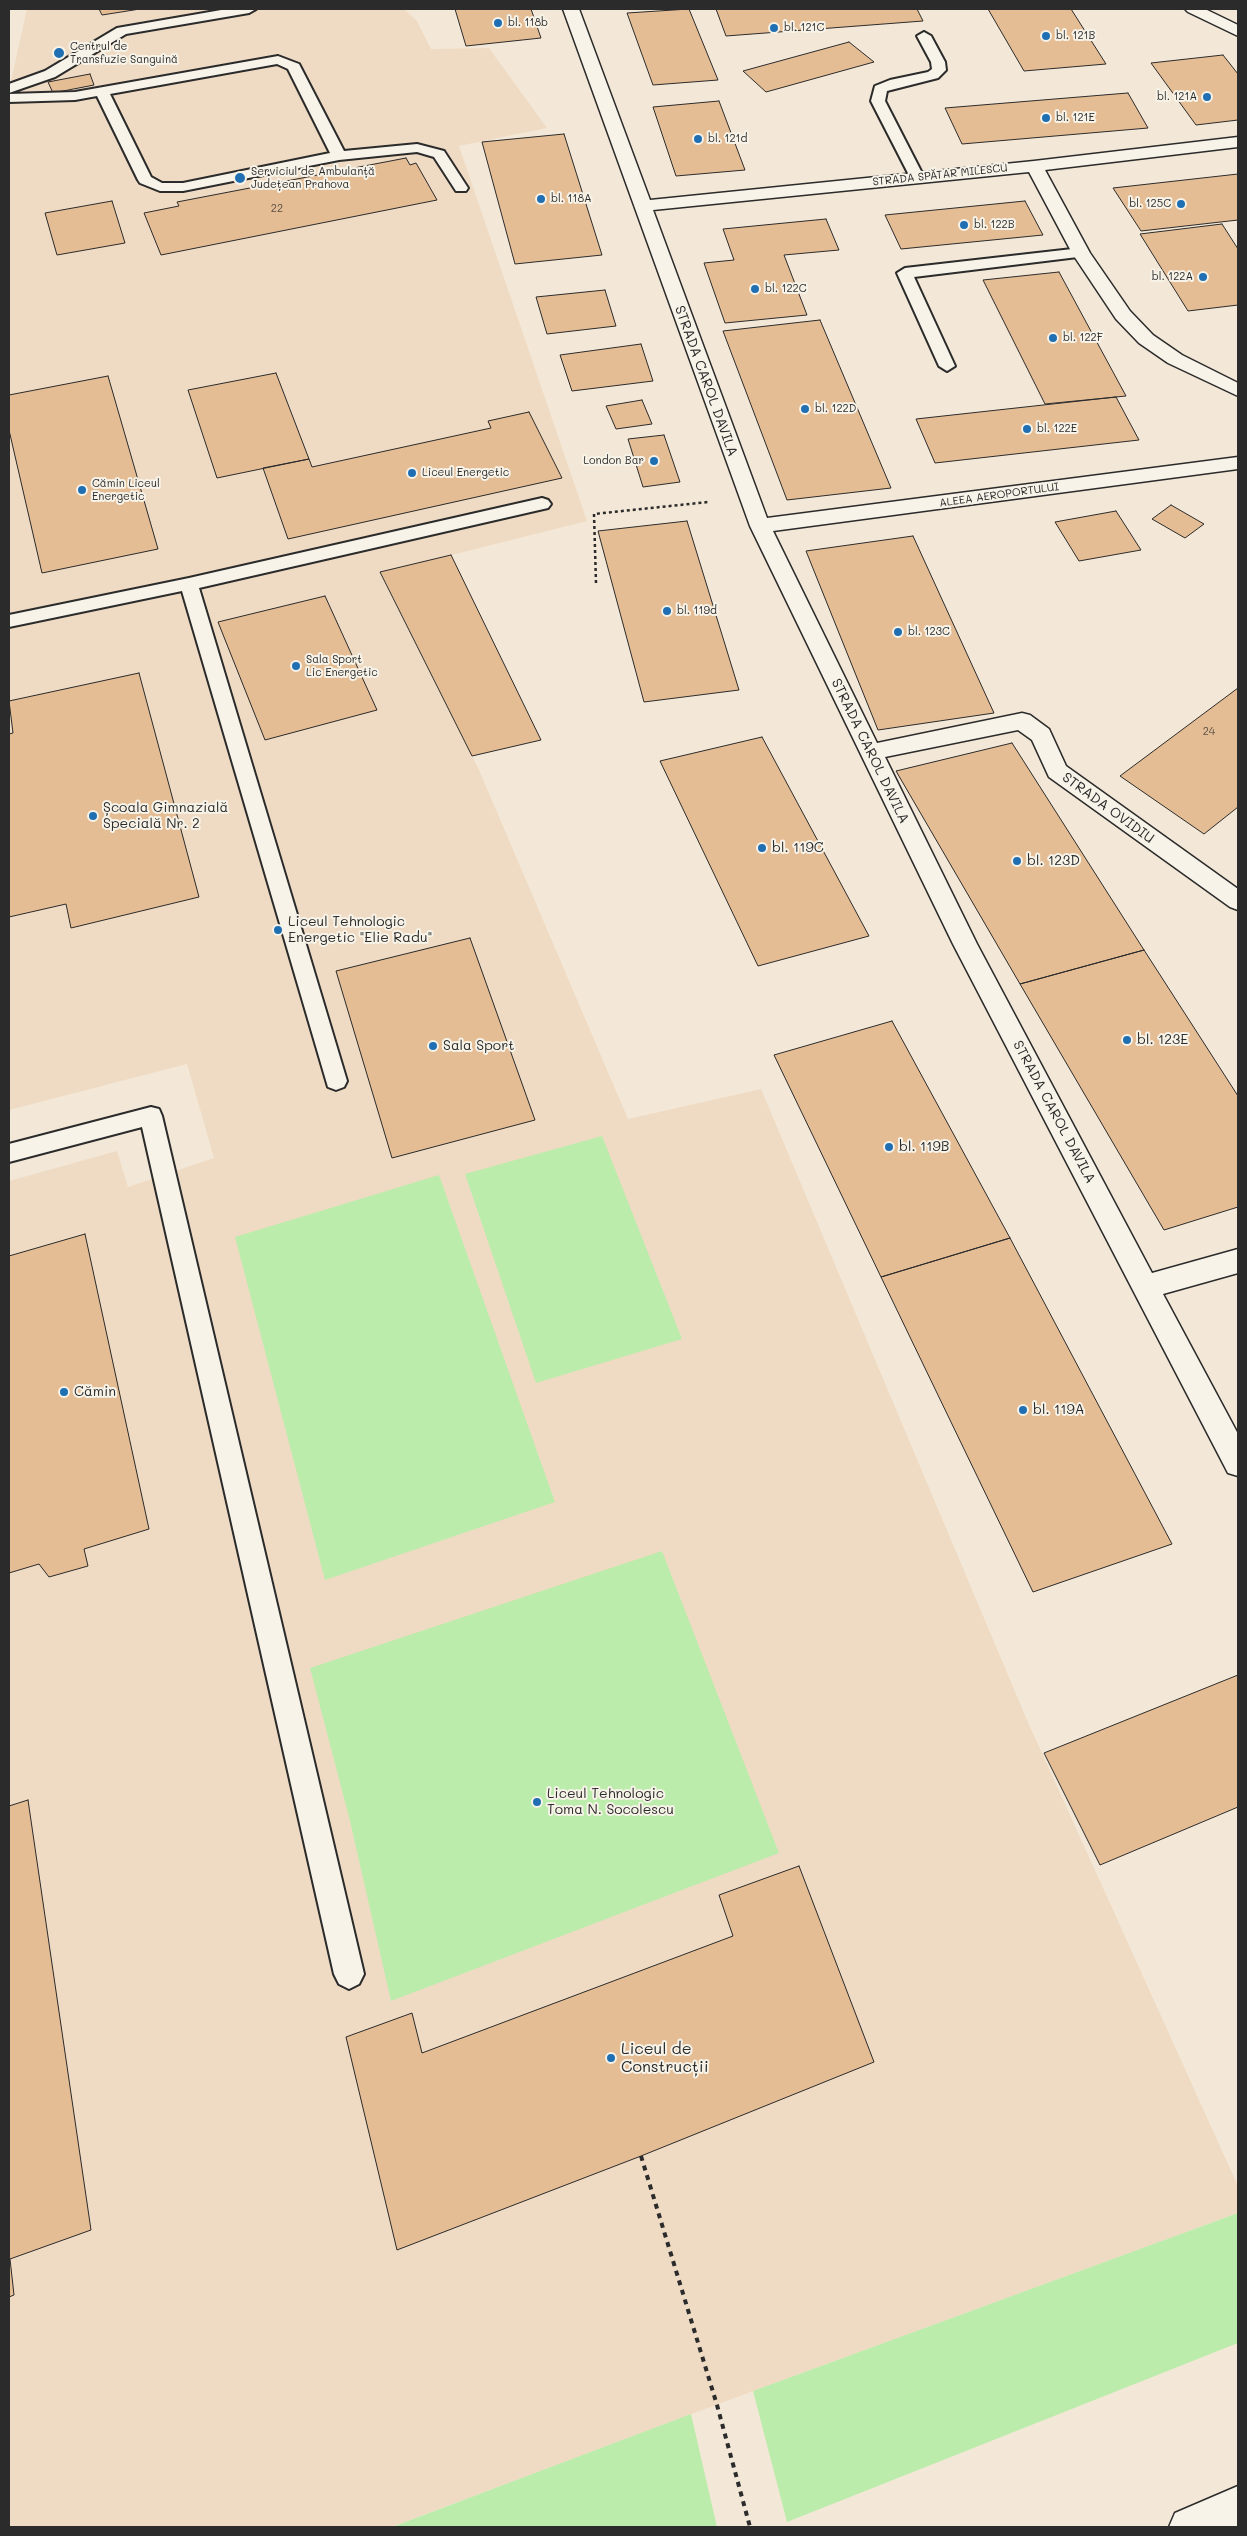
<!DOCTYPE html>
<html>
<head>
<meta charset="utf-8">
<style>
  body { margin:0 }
  #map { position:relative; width:1247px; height:2536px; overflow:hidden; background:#f3e8d7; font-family:Mali,sans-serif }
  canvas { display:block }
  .frame { position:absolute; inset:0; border:10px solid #2b2b2b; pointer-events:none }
</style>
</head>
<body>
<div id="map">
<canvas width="1247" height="2536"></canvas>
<div class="frame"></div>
</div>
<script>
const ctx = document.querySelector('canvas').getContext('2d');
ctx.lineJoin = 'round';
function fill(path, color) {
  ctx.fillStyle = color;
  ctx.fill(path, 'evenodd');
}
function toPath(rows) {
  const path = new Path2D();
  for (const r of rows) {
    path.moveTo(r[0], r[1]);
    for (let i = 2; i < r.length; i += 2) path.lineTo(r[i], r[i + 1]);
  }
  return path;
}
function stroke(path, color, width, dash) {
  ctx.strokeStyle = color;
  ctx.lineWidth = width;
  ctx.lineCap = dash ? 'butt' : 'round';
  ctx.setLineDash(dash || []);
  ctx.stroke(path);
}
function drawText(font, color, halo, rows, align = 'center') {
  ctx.font = font + ' Mali,sans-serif';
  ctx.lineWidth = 4;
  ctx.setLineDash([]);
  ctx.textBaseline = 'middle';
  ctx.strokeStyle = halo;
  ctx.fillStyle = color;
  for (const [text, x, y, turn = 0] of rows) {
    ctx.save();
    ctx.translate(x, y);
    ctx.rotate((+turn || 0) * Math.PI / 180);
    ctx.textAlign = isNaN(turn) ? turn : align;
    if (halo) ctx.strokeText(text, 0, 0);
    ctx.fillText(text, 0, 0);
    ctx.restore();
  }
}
fill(toPath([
  [27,9,404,9,417,21,431,49,489,48,547,128,459,146,587,521,380,573,479,770,628,1119,761,1089,1027,1720,1238,2186,1238,2213,753,2391,391,2527,9,2527,9,1181,117,1151,128,1187,214,1158,187,1064,9,1110,9,90]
]), '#efdbc3');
fill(toPath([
  [602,1136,682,1339,536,1383,465,1174],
  [439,1175,555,1502,325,1580,235,1237],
  [662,1551,779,1853,391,2001,350,1821,310,1668],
  [1238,2213,1238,2343,787,2522,753,2391],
  [691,2414,717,2527,392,2527]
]), '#bcecab');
const building = toPath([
  [99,9,140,9,102,15,99,9],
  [455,9,531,9,541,38,466,46,455,9],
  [689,9,718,80,653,85,627,13,689,9],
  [716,9,917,9,923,21,726,36,716,9],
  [988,9,1071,9,1106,64,1024,71,988,9],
  [849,42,874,62,766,92,743,71,849,42],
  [1223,55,1238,74,1238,120,1196,125,1151,63,1223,55],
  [90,74,94,85,53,93,48,82,90,74],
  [1128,93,1148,128,962,144,945,108,1128,93],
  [719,101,745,170,676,176,653,107,719,101],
  [564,134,602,255,515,264,482,142,564,134],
  [406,158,410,165,416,163,437,200,161,255,144,213,179,206,177,202,406,158],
  [1238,174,1238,220,1141,231,1113,188,1238,174],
  [112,201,125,243,57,255,45,213,112,201],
  [1025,201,1043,235,901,249,885,215,1025,201],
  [826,219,839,250,784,255,807,315,725,323,704,263,734,260,723,229,826,219],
  [1222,224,1238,249,1238,305,1188,311,1140,234,1222,224],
  [1059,272,1126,396,1045,404,983,280,1059,272],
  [605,290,616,326,547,334,536,297,605,290],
  [820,320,891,488,787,500,723,331,820,320],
  [641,344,653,381,572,391,560,355,641,344],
  [276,373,309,459,217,478,188,390,276,373],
  [108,376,158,549,42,573,9,430,9,395,108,376],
  [1116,397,1139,440,935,463,916,419,1116,397],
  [642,400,652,424,616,429,606,406,642,400],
  [529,412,562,478,288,539,263,468,309,459,312,467,491,428,488,421,529,412],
  [664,435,680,482,643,487,628,439,664,435],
  [1171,505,1204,524,1185,538,1152,519,1171,505],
  [1116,511,1141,550,1079,561,1055,522,1116,511],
  [687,521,739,690,644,702,598,531,687,521],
  [913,536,994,713,878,730,806,551,913,536],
  [451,555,541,740,472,756,380,572,451,555],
  [325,596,377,710,265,740,218,622,325,596],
  [139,673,199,897,71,928,66,904,9,917,9,734,13,733,9,701,139,673],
  [1238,688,1238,807,1204,834,1120,776,1238,688],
  [762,737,869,936,758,966,660,761,762,737],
  [1012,743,1144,950,1020,984,896,771,1012,743],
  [470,938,535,1120,392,1158,336,971,470,938],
  [1144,950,1238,1096,1238,1207,1164,1230,1020,984,1144,950],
  [892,1021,1010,1238,881,1277,774,1055,892,1021],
  [85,1234,149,1529,84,1549,88,1566,49,1577,39,1564,9,1573,9,1256,85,1234],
  [1010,1238,1172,1544,1033,1592,881,1277,1010,1238],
  [1238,1675,1238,1807,1100,1865,1044,1753,1238,1675],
  [28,1800,91,2230,10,2259,14,2295,9,2297,9,1806,28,1800],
  [799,1866,874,2062,641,2156,397,2250,346,2037,412,2013,422,2053,733,1936,719,1895,799,1866]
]);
fill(building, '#e5bd95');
stroke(building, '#2b2b2b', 1);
const lane = toPath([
  [227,9,256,9,249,13,126,34,55,77,9,93,9,84,45,71,117,28,227,9],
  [924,32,931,36,945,62,946,70,938,78,887,91,885,101,924,177,917,181,910,177,871,101,875,86,890,80,928,72,932,69,931,62,917,36,924,32],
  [278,56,299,64,344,151,417,144,444,151,468,188,466,191,456,191,434,157,417,152,339,160,183,191,160,191,140,183,138,180,97,96,75,100,9,102,9,94,75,92,278,56],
  [277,64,288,69,330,153,183,183,162,183,151,177,110,94,277,64],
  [1081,248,1089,253,1086,256,914,277,955,366,947,371,939,366,897,273,905,268,1081,248],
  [542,498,548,500,551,504,548,508,199,588,347,1081,344,1087,336,1090,328,1087,182,591,9,627,9,615,189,578,542,498],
  [151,1107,159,1109,162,1116,364,1974,359,1984,349,1989,339,1984,334,1974,142,1127,9,1162,9,1144,151,1107]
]);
const street = toPath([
  [563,9,579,9,650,200,1034,161,1238,137,1238,147,1045,170,1090,253,1130,311,1153,335,1182,355,1238,383,1238,396,1168,363,1139,343,1116,319,1072,253,1029,172,653,210,767,518,1238,457,1238,469,773,531,877,743,1022,713,1030,715,1049,729,1066,766,1238,889,1238,910,1230,907,1049,777,1032,740,1018,730,885,757,977,944,1152,1273,1238,1249,1238,1273,1163,1294,1238,1434,1238,1476,1228,1473,953,944,750,526,563,9]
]);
const secondary = toPath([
  [1185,9,1205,9,1238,25,1238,36,1188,12,1185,9],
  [1238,2486,1238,2526,1169,2527,1175,2513,1238,2486]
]);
stroke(lane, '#2b2b2b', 4);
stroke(street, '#2b2b2b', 3);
stroke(secondary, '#2b2b2b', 3);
stroke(toPath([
  [596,583,594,514,708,502]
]), '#2b2b2b', 2.5, [3, 3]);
stroke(toPath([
  [641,2156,717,2405,750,2527]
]), '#2b2b2b', 4, [5, 5]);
fill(lane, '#f7f3e8');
fill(street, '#f7f3e8');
fill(secondary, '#f7f3e8');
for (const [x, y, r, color] of [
  [498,23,5,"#1f6fb2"],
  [774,28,5,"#1f6fb2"],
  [1046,36,5,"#1f6fb2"],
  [59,53,6,"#1f6fb2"],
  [1207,97,5,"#1f6fb2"],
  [1046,118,5,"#1f6fb2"],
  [698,139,5,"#1f6fb2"],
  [240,178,6,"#1f6fb2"],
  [541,199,5,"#1f6fb2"],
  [1181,204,5,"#1f6fb2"],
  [964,225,5,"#1f6fb2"],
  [1203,277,5,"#1f6fb2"],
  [755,289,5,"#1f6fb2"],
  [1053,338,5,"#1f6fb2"],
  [805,409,5,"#1f6fb2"],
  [1027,429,5,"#1f6fb2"],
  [654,461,5,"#1f6fb2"],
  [412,473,5,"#1f6fb2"],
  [82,490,5,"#1f6fb2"],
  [667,611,5,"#1f6fb2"],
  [898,632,5,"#1f6fb2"],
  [296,666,5,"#1f6fb2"],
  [93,816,5,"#1f6fb2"],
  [762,848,5,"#1f6fb2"],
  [1017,861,5,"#1f6fb2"],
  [278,930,5,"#1f6fb2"],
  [1127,1040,5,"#1f6fb2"],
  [433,1046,5,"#1f6fb2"],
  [889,1147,5,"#1f6fb2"],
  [64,1392,5,"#1f6fb2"],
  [1023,1410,5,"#1f6fb2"],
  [537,1802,5,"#1f6fb2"],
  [611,2058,5,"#1f6fb2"]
]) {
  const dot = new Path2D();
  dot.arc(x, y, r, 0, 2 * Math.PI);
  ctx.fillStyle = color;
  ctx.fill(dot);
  stroke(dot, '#f7f3e8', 2);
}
drawText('11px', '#2b2b2b', '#f7f3e8', [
  ["bl. 118b",508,23],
  ["bl. 121C",784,28],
  ["bl. 121B",1056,36],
  ["Centrul de",70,47],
  ["Transfuzie Sanguină",70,60],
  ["bl. 121A",1197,97,"right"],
  ["bl. 121E",1056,118],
  ["bl. 121d",708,139],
  ["Serviciul de Ambulanță",251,172],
  ["Județean Prahova",251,185],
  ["bl. 118A",551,199],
  ["bl. 125C",1171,204,"right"],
  ["bl. 122B",974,225],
  ["bl. 122A",1193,277,"right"],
  ["bl. 122C",765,289],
  ["bl. 122F",1063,338],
  ["bl. 122D",815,409],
  ["bl. 122E",1037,429],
  ["London Bar",644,461,"right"],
  ["Liceul Energetic",422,473],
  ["Cămin Liceul",92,484],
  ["Energetic",92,497],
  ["bl. 119d",677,611],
  ["bl. 123C",908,632],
  ["Sala Sport",306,660],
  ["Lic Energetic",306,673]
], 'left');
drawText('11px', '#2b2b2b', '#f7f3e8', [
  ["STRADA SPĂTAR MILESCU",940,175,-6],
  ["ALEEA AEROPORTULUI",999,495,-8]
]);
drawText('11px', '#5a5046', null, [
  ["22",277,209],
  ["24",1209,732]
]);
drawText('14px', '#2b2b2b', '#f7f3e8', [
  ["STRADA CAROL DAVILA",706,381,70],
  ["STRADA CAROL DAVILA",870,751,64],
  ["STRADA OVIDIU",1108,808,36],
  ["STRADA CAROL DAVILA",1054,1112,62]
]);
drawText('14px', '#2b2b2b', '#f7f3e8', [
  ["Școala Gimnazială",103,808],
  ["Specială Nr. 2",103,824],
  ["bl. 119C",772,848],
  ["bl. 123D",1027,861],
  ["Liceul Tehnologic",288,922],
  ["Energetic \"Elie Radu\"",288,938],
  ["bl. 123E",1137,1040],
  ["Sala Sport",443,1046],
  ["bl. 119B",899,1147],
  ["Cămin",74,1392],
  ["bl. 119A",1033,1410],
  ["Liceul Tehnologic",547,1794],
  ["Toma N. Socolescu",547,1810]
], 'left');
drawText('16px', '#2b2b2b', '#f7f3e8', [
  ["Liceul de",621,2049],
  ["Construcții",621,2067]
], 'left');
</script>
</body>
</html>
